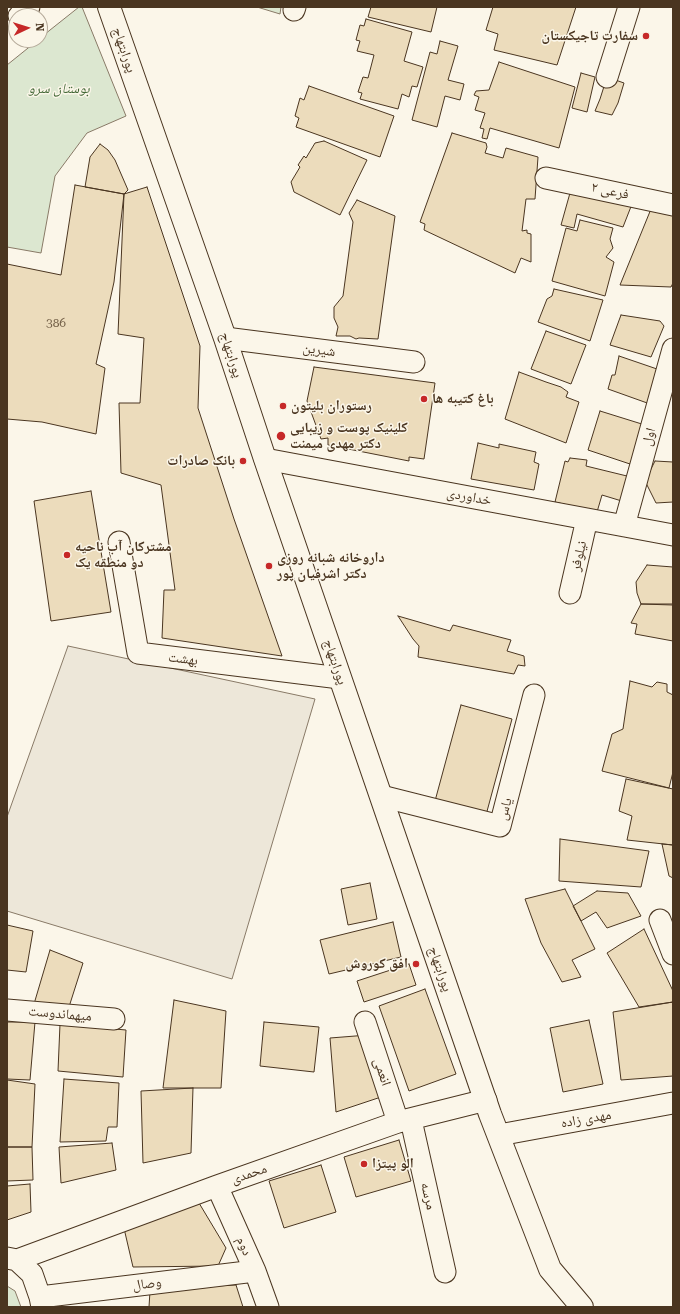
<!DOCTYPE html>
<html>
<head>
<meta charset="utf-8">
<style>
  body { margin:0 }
  #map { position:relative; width:680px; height:1314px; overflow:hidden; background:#fbf6e9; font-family:"Roboto Serif",serif }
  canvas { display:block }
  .frame { position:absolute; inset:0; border:8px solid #4a3520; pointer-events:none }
  .north { position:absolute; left:8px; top:8px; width:40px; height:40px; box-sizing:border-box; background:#fbf6e9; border:1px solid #b4a999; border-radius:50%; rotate:86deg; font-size:11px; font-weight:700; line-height:16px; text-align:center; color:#4a3520 }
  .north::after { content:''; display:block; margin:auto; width:14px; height:18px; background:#c62828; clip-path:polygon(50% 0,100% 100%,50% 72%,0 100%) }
</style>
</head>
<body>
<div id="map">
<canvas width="680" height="1314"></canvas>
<div class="frame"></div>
<div class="north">N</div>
</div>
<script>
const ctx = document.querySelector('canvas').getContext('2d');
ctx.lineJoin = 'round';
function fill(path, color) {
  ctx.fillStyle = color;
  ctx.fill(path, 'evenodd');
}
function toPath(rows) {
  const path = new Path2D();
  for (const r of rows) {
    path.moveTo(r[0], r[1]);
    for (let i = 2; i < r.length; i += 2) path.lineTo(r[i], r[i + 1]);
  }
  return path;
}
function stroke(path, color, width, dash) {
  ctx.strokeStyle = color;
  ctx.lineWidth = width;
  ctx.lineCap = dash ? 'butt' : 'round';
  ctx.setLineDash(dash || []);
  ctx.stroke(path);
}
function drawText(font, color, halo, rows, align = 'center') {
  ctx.font = font + ' "Roboto Serif","Noto Naskh Arabic",serif';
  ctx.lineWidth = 3;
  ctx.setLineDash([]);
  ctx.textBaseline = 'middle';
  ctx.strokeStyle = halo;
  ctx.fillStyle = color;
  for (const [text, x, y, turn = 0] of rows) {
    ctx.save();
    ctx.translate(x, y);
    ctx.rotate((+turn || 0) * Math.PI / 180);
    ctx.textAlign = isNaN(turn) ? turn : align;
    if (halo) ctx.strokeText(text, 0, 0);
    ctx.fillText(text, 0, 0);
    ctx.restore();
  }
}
const green = toPath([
  [79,7,82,7,126,116,87,133,55,176,41,253,7,247,7,65,38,40,40,40,40,38,79,7],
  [257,7,281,7,280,14,257,7],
  [7,1286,15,1291,21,1307,7,1307,7,1286]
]);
fill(green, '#dce7d0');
stroke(green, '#887966', 1);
const parking = toPath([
  [68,646,315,699,232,979,7,911,7,817,68,646]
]);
fill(parking, '#ede7d9');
stroke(parking, '#887966', 1);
const building = toPath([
  [371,7,437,7,431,32,368,17,371,7],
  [493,7,576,7,557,65,494,50,498,34,486,30,493,7],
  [366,19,412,32,404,61,423,67,417,87,412,86,409,97,402,94,398,109,360,99,362,93,358,92,363,77,368,78,374,55,357,51,360,41,356,40,360,25,364,26,366,19],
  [440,41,458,46,448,80,464,84,460,100,445,96,437,127,412,120,430,52,437,54,440,41],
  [499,62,575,87,559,148,490,128,487,139,482,138,484,129,480,128,485,113,475,110,479,97,474,95,476,91,489,90,499,62],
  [581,73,595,77,587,112,572,108,581,73],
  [607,77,624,83,618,103,612,115,595,111,600,99,607,77],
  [309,86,394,116,380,157,296,127,299,118,295,116,300,98,304,100,309,86],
  [452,133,486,143,487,147,485,153,503,158,506,148,538,157,535,199,526,199,522,231,527,230,527,233,531,234,531,262,521,258,515,273,424,230,425,224,420,222,452,133],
  [324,141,367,160,340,215,294,192,291,182,300,167,298,165,304,156,306,158,315,143,324,141],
  [100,144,108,150,115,160,128,190,124,194,85,187,90,157,100,144],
  [75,185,124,194,114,282,96,364,105,368,96,434,42,422,7,419,7,264,61,275,75,185],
  [147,187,200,346,198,408,234,519,282,656,162,638,164,590,175,590,161,485,121,473,119,403,140,403,144,338,118,334,124,194,147,187],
  [570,193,632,204,623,227,577,214,574,228,561,225,570,193],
  [357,200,395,216,378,339,359,338,356,339,350,336,336,336,338,327,334,318,334,307,343,296,353,222,349,213,357,200],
  [651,209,673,214,673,283,671,287,620,285,651,209],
  [580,220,613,228,610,239,613,248,606,257,614,262,605,296,552,281,566,228,577,231,580,220],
  [554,289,603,300,590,341,538,322,547,299,552,296,554,289],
  [621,315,660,321,664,326,651,357,610,345,621,315],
  [546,331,586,345,571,384,531,369,546,331],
  [619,356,657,369,650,404,608,389,612,375,615,375,619,356],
  [314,367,435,383,424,459,409,457,409,461,328,445,328,438,321,439,307,401,314,367],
  [519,372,546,382,561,387,568,392,566,397,579,402,566,443,505,419,519,372],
  [600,411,645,425,633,465,588,450,600,411],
  [478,443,499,448,499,444,536,452,534,462,539,464,534,490,471,479,478,443],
  [570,458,587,460,586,466,631,477,625,502,602,495,597,512,555,502,565,461,568,462,570,458],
  [655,461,673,462,673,502,656,503,645,481,655,461],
  [91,491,111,612,51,621,34,501,91,491],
  [647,565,673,567,673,604,641,604,637,593,636,582,647,565],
  [641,604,673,605,673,641,635,634,637,624,631,623,641,604],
  [398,616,450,631,453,625,511,640,507,651,524,656,525,666,518,665,514,674,418,657,419,646,413,639,398,616],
  [630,681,652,687,657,682,667,684,667,692,673,695,673,772,669,788,602,771,612,734,623,729,630,681],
  [461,705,512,719,486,815,435,801,461,705],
  [626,779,673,789,673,845,627,840,632,816,619,811,626,779],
  [560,839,649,851,641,887,559,881,560,839],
  [662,844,673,845,673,878,669,876,662,844],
  [370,883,377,919,348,925,341,889,370,883],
  [565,889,595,949,572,960,581,977,562,982,541,943,525,899,565,889],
  [597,891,628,893,641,916,607,928,596,912,581,921,573,906,597,891],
  [393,922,401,957,329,974,320,940,393,922],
  [7,925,33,931,26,972,7,970,7,925],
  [644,929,673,991,673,1002,639,1007,607,953,644,929],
  [50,950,83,963,68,1010,34,1004,50,950],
  [409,964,416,985,364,1002,357,981,409,964],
  [425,989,456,1074,409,1091,379,1006,425,989],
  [174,1000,226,1011,221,1088,163,1088,174,1000],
  [673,1002,673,1076,621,1080,613,1012,673,1002],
  [589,1020,603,1084,563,1092,550,1028,589,1020],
  [7,1022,35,1022,30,1080,7,1079,7,1022],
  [264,1022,319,1027,314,1072,260,1066,264,1022],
  [60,1024,126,1030,123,1077,58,1071,60,1024],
  [368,1035,387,1095,336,1112,330,1038,368,1035],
  [64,1079,119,1083,117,1127,108,1127,106,1141,60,1142,64,1079],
  [7,1080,35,1084,32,1147,7,1147,7,1080],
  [193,1088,191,1153,143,1163,141,1091,193,1088],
  [399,1140,411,1181,356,1197,344,1157,399,1140],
  [112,1143,116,1170,61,1183,59,1147,112,1143],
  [7,1147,32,1147,33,1180,7,1181,7,1147],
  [321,1165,336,1212,284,1228,269,1181,321,1165],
  [30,1184,31,1212,7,1220,7,1186,30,1184],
  [196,1198,226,1248,218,1266,133,1267,123,1224,196,1198],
  [236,1285,243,1307,149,1307,150,1291,193,1287,236,1285]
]);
fill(building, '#ecdcbc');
stroke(building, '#4a3520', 1);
const street = toPath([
  [294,10,295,7],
  [19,16,29,7],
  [607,77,629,7],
  [546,178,673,205],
  [225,338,414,362],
  [265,459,673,535],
  [624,526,673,349],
  [119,542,138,653,340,678],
  [570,593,587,519],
  [381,796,500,826,534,695],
  [660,920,673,954],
  [7,1010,114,1019],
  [365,1022,398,1122],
  [411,1120,445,1272],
  [499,1135,673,1103],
  [217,1186,255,1271,268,1307],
  [7,1258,17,1260,32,1274,40,1297,42,1307],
  [17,1260,217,1186,398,1122,486,1100],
  [40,1297,255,1271]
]);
const primary = toPath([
  [109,7,225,338,265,459,490,1114,550,1269,582,1307]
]);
stroke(street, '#4a3520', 23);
stroke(primary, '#4a3520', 24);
stroke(street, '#fbf6e9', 21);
stroke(primary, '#fbf6e9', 22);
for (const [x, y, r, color] of [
  [646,36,4,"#c62828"],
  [424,399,4,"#c62828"],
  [283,406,4,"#c62828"],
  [281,436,5,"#c62828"],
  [243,461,4,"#c62828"],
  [67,555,4,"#c62828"],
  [269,566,4,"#c62828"],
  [416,964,4,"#c62828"],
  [364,1164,4,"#c62828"]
]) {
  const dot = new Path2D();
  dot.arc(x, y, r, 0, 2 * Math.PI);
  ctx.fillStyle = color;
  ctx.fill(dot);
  stroke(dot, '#fbf6e9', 1.5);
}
drawText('12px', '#725f47', null, [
  ["386",56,323]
]);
drawText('bold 14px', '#4a3520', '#fbf6e9', [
  ["سفارت تاجیکستان",638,36,"right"],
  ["باغ کتیبه ها",432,399],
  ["رستوران بلیتون",291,406],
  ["کلینیک پوست و زیبایی",290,428],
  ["دکتر مهدی میمنت",290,444],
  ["بانک صادرات",235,461,"right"],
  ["مشترکان آب ناحیه",75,547],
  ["دو منطقه یک",75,563],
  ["داروخانه شبانه روزی",277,558],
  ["دکتر اشرفیان پور",277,574],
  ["افق کوروش",408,964,"right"],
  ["الو پیتزا",372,1164]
], 'left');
drawText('14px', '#4a3520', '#fbf6e9', [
  ["پورابتهاج",124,50,71],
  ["فرعی ۲",610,191,12],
  ["شیرین",319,350,7],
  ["پورابتهاج",231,355,72],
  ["اول",649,437,-75],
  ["خداوردی",469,497,10],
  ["نیلوفر",579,556,-77],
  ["بهشت",183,659,7],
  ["پورابتهاج",335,662,71],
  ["یاس",505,809,-75],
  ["پورابتهاج",440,969,71],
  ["میهماندوست",60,1014,5],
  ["انعمی",382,1072,72],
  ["مهدی زاده",586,1119,-10],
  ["محمدی",249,1174,-19],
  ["مرسه",428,1196,77],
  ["دوم",244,1246,66],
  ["وصال",147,1284,-7]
]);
drawText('italic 14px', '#436837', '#fbf6e9', [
  ["بوستان سرو",59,89]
]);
</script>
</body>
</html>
